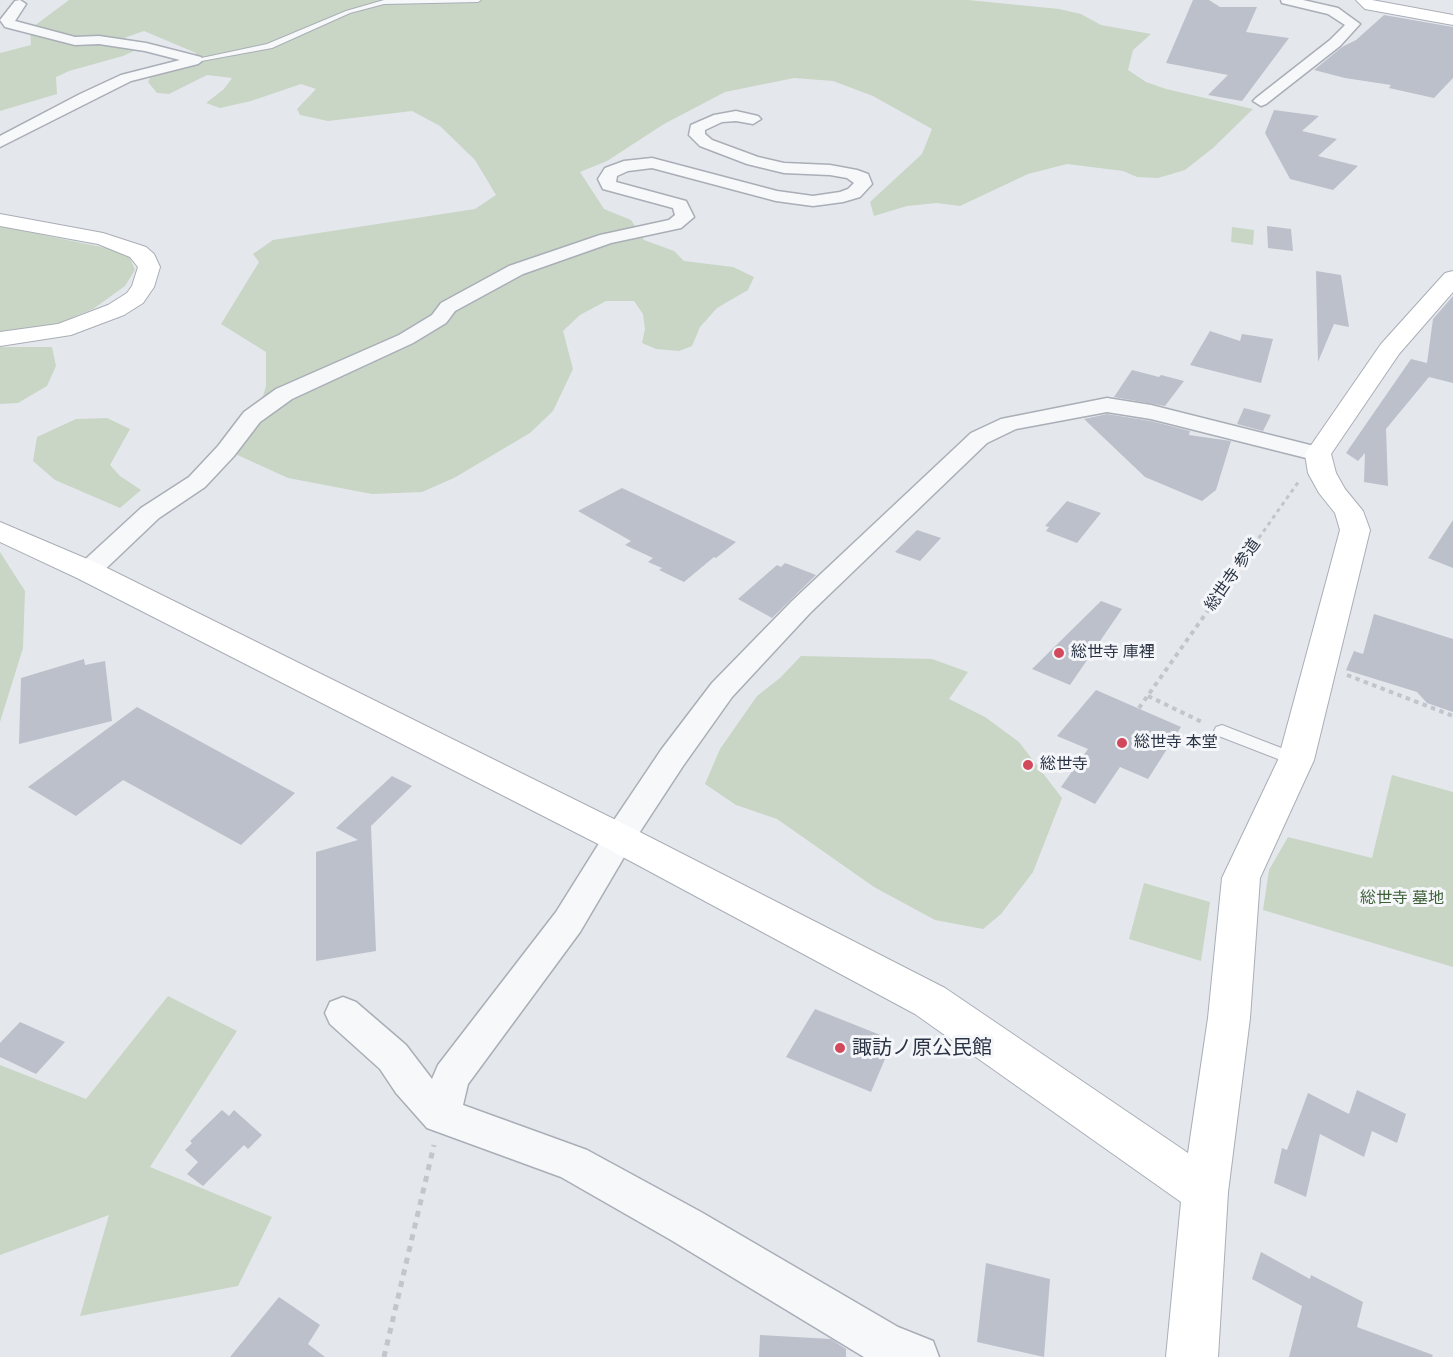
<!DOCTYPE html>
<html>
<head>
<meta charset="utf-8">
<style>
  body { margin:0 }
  canvas { display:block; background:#e4e7ec }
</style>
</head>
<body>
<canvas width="1453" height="1357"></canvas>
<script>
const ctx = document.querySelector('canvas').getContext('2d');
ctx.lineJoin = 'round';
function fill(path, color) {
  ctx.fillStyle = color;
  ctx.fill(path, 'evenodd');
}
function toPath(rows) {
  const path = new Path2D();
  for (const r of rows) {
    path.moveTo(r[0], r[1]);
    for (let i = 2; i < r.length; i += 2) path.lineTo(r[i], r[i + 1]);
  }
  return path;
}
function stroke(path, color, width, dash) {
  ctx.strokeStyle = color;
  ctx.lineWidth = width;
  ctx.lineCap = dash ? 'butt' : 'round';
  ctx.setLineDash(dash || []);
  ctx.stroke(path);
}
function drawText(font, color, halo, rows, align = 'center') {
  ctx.font = font + ' "Fira Sans Condensed","Noto Sans JP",sans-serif';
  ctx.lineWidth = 6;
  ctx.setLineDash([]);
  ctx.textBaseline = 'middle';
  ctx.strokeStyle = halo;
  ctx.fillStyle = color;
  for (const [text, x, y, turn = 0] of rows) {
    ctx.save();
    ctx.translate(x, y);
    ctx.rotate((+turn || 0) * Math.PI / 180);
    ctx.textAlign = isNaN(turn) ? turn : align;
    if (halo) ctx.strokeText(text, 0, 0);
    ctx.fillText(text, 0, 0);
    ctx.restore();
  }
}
fill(toPath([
  [69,0,968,0,1059,9,1081,14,1101,25,1151,34,1133,50,1128,70,1146,82,1166,89,1253,109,1213,148,1185,170,1158,178,1137,177,1123,171,1067,164,1028,174,960,206,937,203,907,206,874,216,870,202,922,154,932,129,873,96,833,81,794,78,725,92,664,124,607,161,580,172,604,209,631,220,644,240,674,251,684,261,733,267,754,277,748,290,717,308,700,327,692,346,679,351,656,349,642,343,645,329,643,314,634,301,606,301,580,315,563,331,573,369,553,411,530,433,454,478,422,492,372,494,288,478,231,452,256,419,266,386,266,352,221,324,259,262,253,254,273,240,475,209,496,195,475,160,440,126,412,111,328,121,300,115,297,109,316,89,301,84,251,101,220,108,206,103,224,89,232,78,207,75,169,94,157,93,148,82,151,76,191,62,196,53,144,31,124,38,149,44,123,56,69,71,56,77,57,94,0,111,0,53,31,45,30,29],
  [0,226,111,249,130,258,135,270,125,286,93,309,47,328,0,333],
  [1232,227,1254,230,1253,245,1231,242],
  [0,347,52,347,56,366,47,386,18,403,0,404],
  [107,418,130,429,110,465,120,476,141,490,120,508,55,480,33,461,37,437,76,419],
  [0,552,25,591,23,648,0,722],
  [801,656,932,659,968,672,949,699,985,717,1019,742,1062,798,1033,872,1001,914,983,929,935,920,874,887,777,819,736,805,705,784,720,749,757,696,780,678],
  [1392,775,1453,792,1453,967,1263,910,1269,870,1288,837,1372,858],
  [1144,883,1210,902,1201,961,1129,939],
  [168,996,237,1031,150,1167,272,1217,238,1286,80,1316,109,1215,0,1255,0,1065,86,1099]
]), '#c9d6c5');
fill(toPath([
  [1193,0,1209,0,1220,7,1257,7,1246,32,1289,38,1242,101,1208,95,1228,75,1166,63],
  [1384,15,1453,27,1453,78,1434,98,1389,88,1391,85,1345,78,1314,70,1342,47,1356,40],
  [1274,110,1319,116,1302,131,1337,139,1318,156,1358,166,1333,190,1290,179,1265,133],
  [1267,226,1291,229,1293,251,1268,248],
  [1316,271,1341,275,1349,327,1334,324,1318,362],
  [1453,296,1453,383,1429,377,1386,429,1388,486,1364,482,1365,453,1358,461,1346,453,1411,359,1427,363,1433,319],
  [1210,331,1240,341,1242,334,1273,339,1261,383,1190,365],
  [1132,370,1159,377,1161,375,1184,381,1165,406,1114,397],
  [1244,408,1271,415,1263,431,1237,424],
  [1107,414,1151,421,1190,431,1189,435,1231,441,1216,490,1202,501,1145,477,1084,419],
  [622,488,736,542,716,558,714,557,684,582,659,570,662,568,648,562,653,558,625,545,631,541,578,511],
  [1067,501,1101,513,1077,543,1046,531,1049,527,1045,526],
  [1453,520,1453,568,1428,558],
  [917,530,941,538,920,561,895,552],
  [785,563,816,575,772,618,738,599,777,565,781,567],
  [1101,601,1122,609,1070,685,1032,669],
  [1374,614,1453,639,1453,712,1427,703,1417,692,1346,670,1354,651,1363,654],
  [84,659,85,665,105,661,112,721,19,744,21,678],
  [1096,690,1181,727,1148,779,1120,767,1095,804,1061,787,1088,749,1057,736],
  [137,707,295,793,241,845,123,780,76,816,28,787],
  [392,776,412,786,371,826,376,951,316,961,316,852,358,840,336,828],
  [815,1009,893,1040,871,1092,786,1057],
  [20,1022,65,1042,36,1074,0,1057,0,1043],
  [1357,1090,1406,1114,1397,1143,1372,1131,1364,1157,1320,1134,1306,1197,1274,1183,1282,1148,1287,1150,1308,1093,1349,1114],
  [222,1110,229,1116,234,1110,262,1135,248,1149,244,1145,203,1186,187,1174,198,1162,185,1150,192,1143,190,1141],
  [1261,1252,1310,1279,1311,1275,1363,1302,1357,1327,1433,1355,1432,1357,1289,1357,1302,1306,1252,1279],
  [986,1263,1050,1279,1044,1357,977,1342],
  [279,1297,320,1325,308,1344,325,1357,230,1357],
  [760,1335,831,1339,846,1349,846,1357,759,1357]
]), '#bbc0ca');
const lane = toPath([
  [384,0,481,0,478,2,384,4,350,13,272,48,196,62,192,60,267,44,346,11,384,0],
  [1222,725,1302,756,1304,760,1302,764,1296,766,1216,735,1214,731,1216,727,1222,725]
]);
const street = toPath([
  [20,0,26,4,15,21,75,37,99,36,146,43,201,57,203,60,198,64,131,81,0,147,0,136,80,94,121,75,180,60,145,51,99,44,75,45,5,27,0,20,15,1,20,0],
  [1281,0,1303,0,1338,8,1360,24,1340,46,1266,104,1261,106,1253,101,1256,98,1330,40,1345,25,1328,14,1282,3,1281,0],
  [736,111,758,116,761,119,753,124,736,121,722,122,705,130,705,134,712,140,758,157,784,163,830,165,857,170,868,174,872,184,860,197,843,202,813,206,776,201,652,168,628,171,617,176,616,182,686,201,694,217,681,228,611,243,523,274,455,311,446,323,413,343,292,399,260,422,234,456,205,487,159,518,97,577,88,579,79,577,75,571,79,565,141,508,189,477,218,446,244,412,276,389,399,335,432,315,441,303,509,266,600,235,669,220,675,215,673,208,603,189,598,179,605,168,624,161,652,158,777,191,813,196,840,192,848,189,854,183,847,178,830,175,784,173,747,164,700,146,689,135,691,125,714,115,736,111],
  [1107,398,1151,405,1326,449,1330,454,1326,459,1318,461,1151,419,1107,412,1016,429,987,443,810,613,732,697,683,766,630,847,580,932,468,1084,463,1105,587,1150,701,1212,898,1327,933,1341,939,1357,864,1357,671,1240,561,1177,427,1128,396,1093,380,1069,330,1024,325,1013,330,1002,343,997,356,1002,406,1045,432,1079,438,1065,556,912,608,829,661,750,712,683,792,601,971,433,1001,419,1107,398]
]);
const secondary = toPath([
  [1356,0,1372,0,1453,15,1453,25,1365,9,1356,0],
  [0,214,103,233,146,247,154,254,160,267,154,287,143,303,124,315,71,335,0,346,0,332,58,324,108,305,127,293,132,286,138,267,130,257,98,244,0,226,0,214],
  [1453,271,1453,292,1399,354,1331,454,1336,473,1345,489,1363,511,1370,530,1314,760,1260,878,1250,1018,1228,1192,1218,1357,1166,1357,1181,1202,915,1014,606,848,77,578,0,542,0,522,99,564,632,828,945,988,1188,1153,1208,1018,1222,878,1278,760,1340,530,1335,513,1319,493,1308,473,1305,454,1381,344,1445,273,1453,271]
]);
stroke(lane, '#a9aeb7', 2);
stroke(street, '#a9aeb7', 3);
stroke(secondary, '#a9aeb7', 2);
stroke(toPath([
  [1208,610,1299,481]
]), '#c2c5cb', 3, [4, 4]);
stroke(toPath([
  [1347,675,1453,716],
  [1148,696,1204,723],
  [1139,708,1209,609]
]), '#c2c5cb', 4, [4.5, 4.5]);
stroke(toPath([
  [384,1357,434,1145]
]), '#c2c5cb', 5, [6, 6]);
fill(lane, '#f7f8fa');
fill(street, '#f7f8fa');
fill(secondary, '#fff');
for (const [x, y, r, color] of [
  [1059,653,6,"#d1495b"],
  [1122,743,6,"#d1495b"],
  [1028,765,6,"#d1495b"],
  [840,1048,6,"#d1495b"]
]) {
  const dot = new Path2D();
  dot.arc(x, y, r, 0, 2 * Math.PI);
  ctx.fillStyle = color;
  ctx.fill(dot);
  stroke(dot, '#f4f6f9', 2);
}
drawText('16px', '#2b3445', '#f4f6f9', [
  ["総世寺 参道",1233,575,-55]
]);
drawText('16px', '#2b3445', '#f4f6f9', [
  ["総世寺 庫裡",1071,653],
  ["総世寺 本堂",1134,743],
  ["総世寺",1040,765]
], 'left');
drawText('16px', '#3f6138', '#f4f6f9', [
  ["総世寺 墓地",1402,899]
]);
drawText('20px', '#2b3445', '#f4f6f9', [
  ["諏訪ノ原公民館",852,1048]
], 'left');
</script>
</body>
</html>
